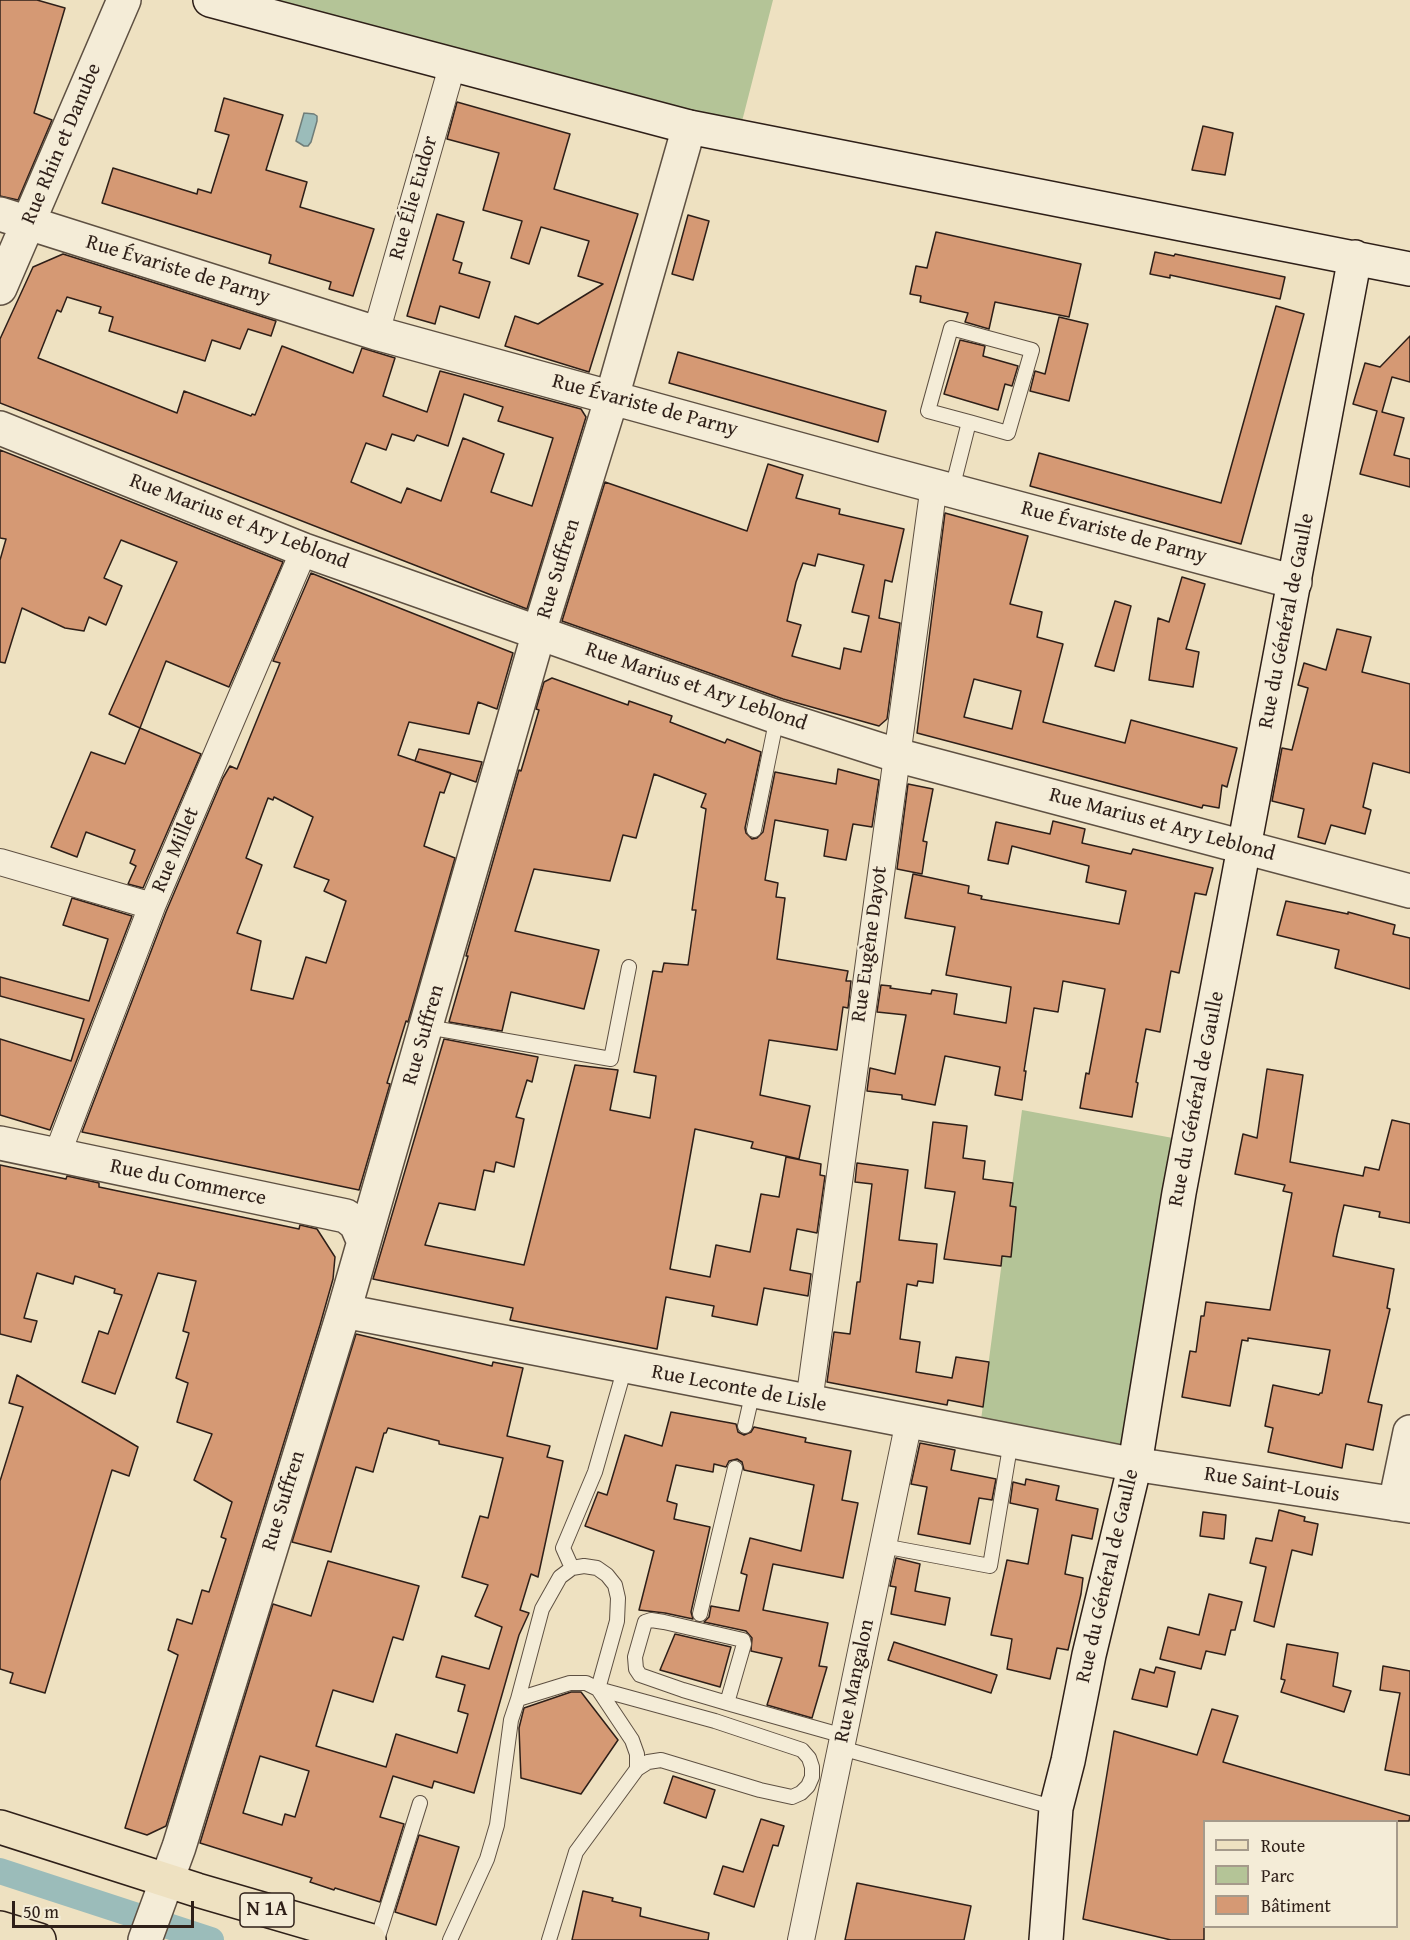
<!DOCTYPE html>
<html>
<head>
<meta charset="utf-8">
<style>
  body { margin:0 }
  #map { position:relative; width:1410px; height:1940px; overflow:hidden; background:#eee1c1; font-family:"Gentium Book Plus",serif }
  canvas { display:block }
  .legend { position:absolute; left:1203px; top:1820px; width:195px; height:108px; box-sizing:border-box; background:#f4ecd7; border:2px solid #a59a8b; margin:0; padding:8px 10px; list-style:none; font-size:18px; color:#2e1f18 }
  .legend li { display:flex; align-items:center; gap:12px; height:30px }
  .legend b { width:30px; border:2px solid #a59a8b }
  .scale { position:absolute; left:12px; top:1901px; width:182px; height:27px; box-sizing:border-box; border:3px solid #2e1f18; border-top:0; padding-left:8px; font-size:18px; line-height:21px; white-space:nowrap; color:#2e1f18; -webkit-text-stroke:4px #f4ecd7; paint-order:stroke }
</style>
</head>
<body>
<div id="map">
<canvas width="1410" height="1940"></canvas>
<ul class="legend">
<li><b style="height:8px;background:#eee1c1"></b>Route</li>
<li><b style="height:16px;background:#b4c497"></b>Parc</li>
<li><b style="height:16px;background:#d59974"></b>Bâtiment</li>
</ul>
<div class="scale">50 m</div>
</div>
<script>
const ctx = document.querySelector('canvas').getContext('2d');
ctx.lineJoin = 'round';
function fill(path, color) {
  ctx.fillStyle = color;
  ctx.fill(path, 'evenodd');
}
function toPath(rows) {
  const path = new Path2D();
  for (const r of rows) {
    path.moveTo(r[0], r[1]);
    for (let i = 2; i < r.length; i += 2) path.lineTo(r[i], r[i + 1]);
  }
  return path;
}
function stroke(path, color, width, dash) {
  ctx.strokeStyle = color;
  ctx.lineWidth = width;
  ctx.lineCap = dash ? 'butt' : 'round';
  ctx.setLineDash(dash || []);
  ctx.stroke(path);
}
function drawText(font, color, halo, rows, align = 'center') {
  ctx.font = font + ' "Gentium Book Plus",serif';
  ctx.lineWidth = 4.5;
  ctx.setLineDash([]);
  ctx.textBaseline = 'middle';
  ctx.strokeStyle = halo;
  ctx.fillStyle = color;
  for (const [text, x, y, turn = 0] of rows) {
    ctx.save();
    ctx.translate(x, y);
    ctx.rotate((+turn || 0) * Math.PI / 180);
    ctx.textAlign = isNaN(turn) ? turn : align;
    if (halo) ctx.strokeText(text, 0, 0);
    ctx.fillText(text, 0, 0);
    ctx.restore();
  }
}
fill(toPath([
  [210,0,773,0,738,137],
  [1022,1110,1189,1141,1135,1464,979,1435]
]), '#b4c497');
const water = toPath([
  [304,113,314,114,317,116,317,121,311,142,308,146,304,146,296,141,304,113]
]);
fill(water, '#9bbcba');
stroke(water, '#6f7d79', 1.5);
stroke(toPath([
  [0,1871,211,1940]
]), '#9bbcba', 26);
const building = toPath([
  [0,0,37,0,65,8,34,113,52,120,18,200,0,196,0,0],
  [224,98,283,115,266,170,307,182,300,207,374,229,353,296,329,289,331,282,269,263,271,255,102,203,113,168,197,194,198,189,211,193,229,135,215,131,224,98],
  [457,102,570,134,554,189,638,214,589,372,505,346,515,316,538,324,603,284,578,276,589,241,541,227,529,264,511,258,522,221,483,210,499,153,447,139,457,102],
  [1203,126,1233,133,1225,175,1192,170,1203,126],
  [437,214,464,222,453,260,462,263,459,273,490,282,479,318,440,306,435,324,407,316,437,214],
  [688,215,709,221,693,280,672,274,688,215],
  [936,232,1081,264,1069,317,995,302,989,329,965,322,968,313,920,302,921,296,910,294,916,266,927,268,936,232],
  [1155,252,1174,256,1175,254,1285,277,1280,299,1170,275,1170,278,1150,274,1155,252],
  [63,254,276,321,271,336,248,329,240,349,212,340,205,361,109,331,113,317,99,313,101,307,67,297,61,312,57,310,38,358,177,413,184,391,251,416,252,414,255,415,282,346,353,373,362,348,395,358,383,396,427,412,440,371,581,409,586,417,527,609,0,403,0,339,33,267,63,254],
  [464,394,503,407,498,421,553,438,532,506,491,492,504,454,463,438,441,501,407,488,401,503,351,482,366,443,386,450,392,434,414,441,417,435,448,446,464,394],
  [1276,306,1304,314,1241,544,1030,486,1039,453,1221,503,1276,306],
  [1059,317,1088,324,1069,401,1030,391,1035,371,1045,374,1059,317],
  [1410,336,1410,382,1392,377,1382,412,1404,418,1394,455,1410,459,1410,487,1360,474,1377,411,1353,404,1365,363,1380,367,1410,336],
  [960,340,985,346,983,356,1018,366,1012,386,1005,384,998,410,944,394,960,340],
  [678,352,886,411,878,442,669,383,678,352],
  [0,450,283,562,229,687,166,661,140,728,109,714,177,562,121,540,104,578,122,586,106,625,89,617,84,631,65,628,22,608,5,663,0,662,0,560,6,539,0,538,0,450],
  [768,464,803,475,796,498,840,509,839,514,904,529,892,582,885,580,879,618,900,623,887,719,879,726,783,699,562,621,605,482,747,531,768,464],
  [818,554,864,565,852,612,869,616,861,652,844,648,840,669,792,656,801,625,787,621,796,582,803,563,815,566,818,554],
  [945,513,1028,536,1010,604,1042,612,1037,637,1063,644,1043,722,1125,743,1131,720,1237,748,1227,787,1222,785,1219,808,1203,805,1202,808,917,733,945,513],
  [974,679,1021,691,1012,729,964,717,974,679],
  [311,573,513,653,497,709,478,702,469,734,409,722,398,755,451,773,444,793,440,792,424,846,455,858,408,1022,406,1021,387,1083,390,1084,359,1190,82,1132,166,912,223,778,230,766,237,769,280,663,273,661,311,573],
  [274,797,313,817,294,867,329,880,324,891,346,901,326,963,306,957,293,999,251,990,261,941,237,933,262,865,246,858,268,798,273,800,274,797],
  [1182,577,1205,584,1186,649,1199,652,1193,687,1149,680,1158,618,1169,622,1182,577],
  [1115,601,1131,606,1114,671,1095,666,1115,601],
  [1337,629,1371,637,1362,672,1410,684,1410,773,1373,763,1363,807,1371,810,1365,834,1331,825,1325,844,1298,837,1304,809,1272,801,1282,748,1292,750,1308,688,1298,685,1304,663,1326,670,1337,629],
  [552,678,628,705,629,701,672,716,670,722,725,743,727,739,761,752,745,828,746,833,752,839,757,838,763,832,775,772,836,784,838,769,879,780,872,827,853,824,846,860,824,856,828,830,775,820,765,880,778,883,776,897,785,898,777,959,848,971,846,981,851,981,848,1008,843,1007,837,1050,769,1040,760,1095,810,1106,799,1159,751,1148,753,1142,695,1129,670,1269,710,1277,716,1245,750,1252,761,1194,779,1197,786,1157,821,1164,820,1175,825,1176,817,1233,797,1229,790,1270,811,1274,808,1296,764,1288,757,1325,712,1316,714,1306,666,1297,657,1349,510,1320,513,1308,373,1279,444,1039,538,1057,532,1082,527,1080,516,1117,524,1119,514,1167,496,1162,494,1172,484,1170,475,1210,439,1203,425,1245,524,1265,575,1065,618,1070,610,1110,650,1118,656,1076,634,1072,653,971,662,972,664,963,688,965,696,910,692,910,706,809,701,807,706,794,654,774,636,838,623,835,610,881,534,869,515,931,599,950,584,1009,511,992,502,1031,449,1022,468,956,466,956,519,770,521,771,539,710,536,709,544,682,552,678],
  [140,728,201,754,143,888,128,884,136,866,130,863,135,850,86,832,77,857,51,847,91,752,125,764,140,728],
  [419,749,482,762,476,782,415,761,419,749],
  [908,784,933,789,923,841,927,842,922,874,897,869,908,784],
  [1053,821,1085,829,1082,843,1131,854,1133,849,1213,868,1206,895,1195,893,1179,973,1171,971,1160,1032,1146,1029,1136,1082,1138,1083,1132,1117,1080,1108,1086,1073,1089,1074,1105,989,1063,981,1058,1012,1034,1008,1024,1071,1026,1071,1022,1100,995,1095,1000,1067,945,1056,935,1105,902,1099,902,1095,867,1091,870,1068,895,1074,906,1015,877,1012,881,985,891,986,890,988,931,994,932,990,957,994,954,1014,1006,1023,1011,987,946,975,955,927,905,918,913,874,969,886,968,893,982,896,981,899,1119,924,1126,891,1086,882,1089,866,1012,846,1008,864,988,860,996,822,1050,834,1053,821],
  [72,898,132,916,50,1130,0,1115,0,1039,71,1061,84,1019,0,996,0,977,89,1001,108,939,63,925,72,898],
  [1286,901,1348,914,1348,912,1395,925,1393,934,1410,938,1410,989,1335,968,1339,950,1277,935,1286,901],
  [1267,1069,1303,1075,1290,1162,1363,1176,1365,1167,1379,1170,1392,1120,1410,1124,1410,1223,1379,1217,1380,1212,1344,1205,1337,1235,1333,1256,1394,1269,1387,1308,1390,1309,1368,1402,1382,1405,1373,1450,1346,1444,1342,1468,1268,1452,1273,1428,1265,1426,1273,1385,1319,1395,1320,1393,1322,1393,1330,1350,1248,1338,1248,1341,1242,1340,1230,1406,1182,1397,1190,1351,1196,1352,1201,1316,1204,1316,1206,1302,1270,1310,1292,1193,1283,1191,1285,1185,1235,1174,1243,1134,1257,1138,1267,1069],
  [933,1122,967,1126,963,1158,985,1161,983,1179,1013,1183,1010,1206,1016,1207,1011,1257,1002,1256,1001,1266,944,1259,955,1192,925,1188,933,1122],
  [857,1163,908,1170,899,1240,937,1244,933,1283,918,1281,917,1286,907,1284,900,1339,920,1342,916,1372,952,1378,956,1357,989,1362,983,1407,948,1400,947,1405,827,1382,834,1332,850,1334,857,1282,860,1282,872,1184,855,1182,857,1163],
  [0,1165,66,1179,67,1176,99,1183,99,1187,299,1229,300,1225,317,1229,335,1257,333,1279,320,1325,166,1826,147,1835,125,1828,178,1655,168,1650,177,1619,192,1624,202,1590,209,1592,226,1539,221,1537,232,1502,194,1480,212,1434,177,1422,188,1383,176,1378,189,1333,183,1331,196,1281,158,1273,115,1394,82,1382,99,1331,108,1334,122,1295,114,1293,115,1289,75,1276,73,1284,37,1273,24,1318,37,1321,31,1342,0,1334,0,1165],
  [356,1334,492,1366,493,1362,523,1368,507,1436,550,1446,547,1457,563,1461,538,1577,531,1574,520,1610,529,1613,519,1635,474,1793,434,1781,432,1788,393,1776,380,1817,404,1824,380,1902,335,1888,334,1890,310,1882,312,1878,200,1843,273,1604,311,1616,328,1561,419,1586,403,1640,393,1637,373,1702,333,1690,316,1746,386,1767,396,1734,457,1753,468,1714,458,1711,465,1685,436,1677,442,1656,489,1669,502,1627,475,1616,488,1585,462,1577,480,1516,488,1518,503,1458,439,1444,439,1441,388,1428,386,1433,384,1433,373,1472,356,1467,331,1552,292,1542,356,1334],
  [260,1756,309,1771,295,1817,285,1814,282,1825,243,1813,260,1756],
  [17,1375,138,1447,129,1476,112,1470,45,1693,10,1683,13,1673,0,1669,0,1481,23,1407,9,1403,17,1375],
  [671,1412,736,1424,738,1432,744,1435,751,1432,754,1427,806,1438,805,1442,851,1451,842,1500,858,1503,843,1578,773,1564,763,1610,828,1623,819,1666,827,1667,812,1718,767,1705,782,1658,751,1651,752,1638,746,1631,704,1622,709,1617,711,1606,739,1611,747,1575,741,1573,750,1538,801,1551,814,1485,744,1470,742,1462,737,1459,729,1461,726,1467,714,1464,713,1472,676,1465,667,1501,677,1504,674,1519,710,1527,691,1612,693,1619,665,1613,639,1610,654,1551,585,1526,598,1492,607,1495,625,1435,662,1446,671,1412],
  [920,1443,955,1450,951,1470,996,1479,992,1500,979,1498,970,1544,918,1534,927,1487,911,1484,920,1443],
  [1026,1479,1059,1486,1056,1500,1098,1509,1092,1539,1072,1535,1065,1574,1083,1578,1081,1594,1068,1650,1057,1648,1050,1679,1007,1669,1012,1639,991,1635,1007,1560,1028,1564,1038,1509,1010,1503,1013,1482,1025,1485,1026,1479],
  [1279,1510,1305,1517,1304,1521,1318,1524,1312,1555,1292,1550,1274,1627,1254,1621,1266,1567,1250,1563,1256,1538,1272,1541,1279,1510],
  [1203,1512,1226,1515,1224,1539,1200,1536,1203,1512],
  [896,1558,920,1564,915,1591,950,1598,945,1625,891,1614,896,1587,890,1586,896,1558],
  [1209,1594,1242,1602,1235,1630,1231,1630,1225,1655,1206,1651,1201,1669,1160,1659,1168,1627,1199,1635,1209,1594],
  [675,1634,731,1647,720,1687,660,1670,675,1634],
  [894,1642,997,1675,991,1693,888,1660,894,1642],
  [1287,1644,1338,1653,1333,1686,1351,1691,1344,1712,1281,1692,1285,1680,1281,1679,1287,1644],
  [1383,1666,1410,1671,1410,1775,1385,1770,1400,1693,1380,1690,1383,1666],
  [1156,1667,1175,1672,1167,1707,1132,1699,1140,1669,1154,1673,1156,1667],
  [571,1692,581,1692,618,1740,581,1794,521,1778,519,1728,524,1708,571,1692],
  [1212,1709,1238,1716,1223,1762,1410,1816,1409,1821,1204,1821,1204,1940,1171,1940,1083,1919,1114,1731,1197,1755,1212,1709],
  [673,1776,715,1790,706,1818,664,1803,673,1776],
  [761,1819,784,1826,778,1846,773,1845,754,1907,714,1894,723,1866,743,1872,761,1819],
  [419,1835,459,1847,436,1925,395,1912,419,1835],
  [857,1883,971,1906,964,1940,845,1940,857,1883],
  [583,1891,613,1898,612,1901,641,1908,640,1916,709,1933,708,1940,572,1940,583,1891]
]);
fill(building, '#d59974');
stroke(building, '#2e1f18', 1.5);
const service = toPath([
  [952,489,969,422,928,411,951,328,1032,350,1008,433,969,422],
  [754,830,777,717],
  [427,1027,611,1059,629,967],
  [745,1426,753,1391],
  [883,1546,990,1566,1011,1441],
  [572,1568,563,1548,595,1472,625,1367],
  [700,1614,735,1468],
  [518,1699,542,1609,560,1577,572,1568,584,1566,597,1568,607,1575,615,1585,618,1598,617,1621,598,1689,715,1721,802,1750,809,1758,812,1767,812,1777,808,1786,801,1793,792,1797,760,1790,661,1760,648,1762,637,1769],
  [727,1703,744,1644,743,1640,664,1622,651,1620,645,1622,635,1657,636,1669,640,1675,683,1690,727,1703,844,1736],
  [841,1748,1056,1808],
  [377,1940,420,1803],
  [450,1940,487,1859,497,1825,511,1720,518,1699,570,1683,586,1683,598,1689,632,1740,637,1754,637,1769,576,1852,549,1940]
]);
const minor = toPath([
  [376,333,453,63],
  [0,862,152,906],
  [57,1155,152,906,304,550],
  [809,1402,934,485],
  [801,1940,909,1421]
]);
const tertiary = toPath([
  [0,214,376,333,871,469,1295,582],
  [0,288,124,0],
  [0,428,304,550,777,717,896,755,1410,891],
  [0,1143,346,1216,356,1224,363,1240],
  [344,1311,1120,1462,1410,1506],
  [1395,1504,1410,1432],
  [145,1940,179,1847,344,1311,539,632,612,397,689,127]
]);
const secondary = toPath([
  [210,0,689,127,1410,269],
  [1046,1940,1056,1808,1068,1761,1089,1655,1135,1464,1179,1193,1355,257]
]);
const primary = toPath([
  [0,1827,197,1890,369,1940],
  [0,1928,39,1940]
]);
stroke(service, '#5e5042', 16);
stroke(minor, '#5e5042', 28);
stroke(tertiary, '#5e5042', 36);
stroke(secondary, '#2e1f18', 36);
stroke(primary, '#2e1f18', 36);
stroke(service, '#f4ecd7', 14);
stroke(minor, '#f4ecd7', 26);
stroke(tertiary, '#f4ecd7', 33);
stroke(secondary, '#f4ecd7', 33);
stroke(primary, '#eee1c1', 33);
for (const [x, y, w] of [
  [267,1910,54]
]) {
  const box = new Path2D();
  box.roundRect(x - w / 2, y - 17, w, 34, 4.5);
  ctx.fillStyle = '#f4ecd7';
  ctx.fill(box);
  stroke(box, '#2e1f18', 1.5);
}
drawText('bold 20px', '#2e1f18', null, [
  ["N 1A",267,1910]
]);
drawText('21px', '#2e1f18', '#f4ecd7', [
  ["Rue Rhin et Danube",62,144,-67],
  ["Rue Élie Eudor",414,198,-74],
  ["Rue Évariste de Parny",178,270,17],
  ["Rue Évariste de Parny",645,406,15],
  ["Rue Marius et Ary Leblond",239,522,21],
  ["Rue Évariste de Parny",1114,533,15],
  ["Rue Suffren",559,569,-73],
  ["Rue du Général de Gaulle",1287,621,-79],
  ["Rue Marius et Ary Leblond",696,687,19],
  ["Rue Marius et Ary Leblond",1162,825,15],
  ["Rue Millet",176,850,-67],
  ["Rue Eugène Dayot",870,944,-82],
  ["Rue Suffren",424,1035,-74],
  ["Rue du Général de Gaulle",1197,1099,-79],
  ["Rue du Commerce",188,1183,12],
  ["Rue Leconte de Lisle",739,1389,11],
  ["Rue Saint-Louis",1272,1485,9],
  ["Rue Suffren",284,1501,-73],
  ["Rue du Général de Gaulle",1108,1576,-77],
  ["Rue Mangalon",855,1681,-78]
]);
</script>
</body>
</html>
